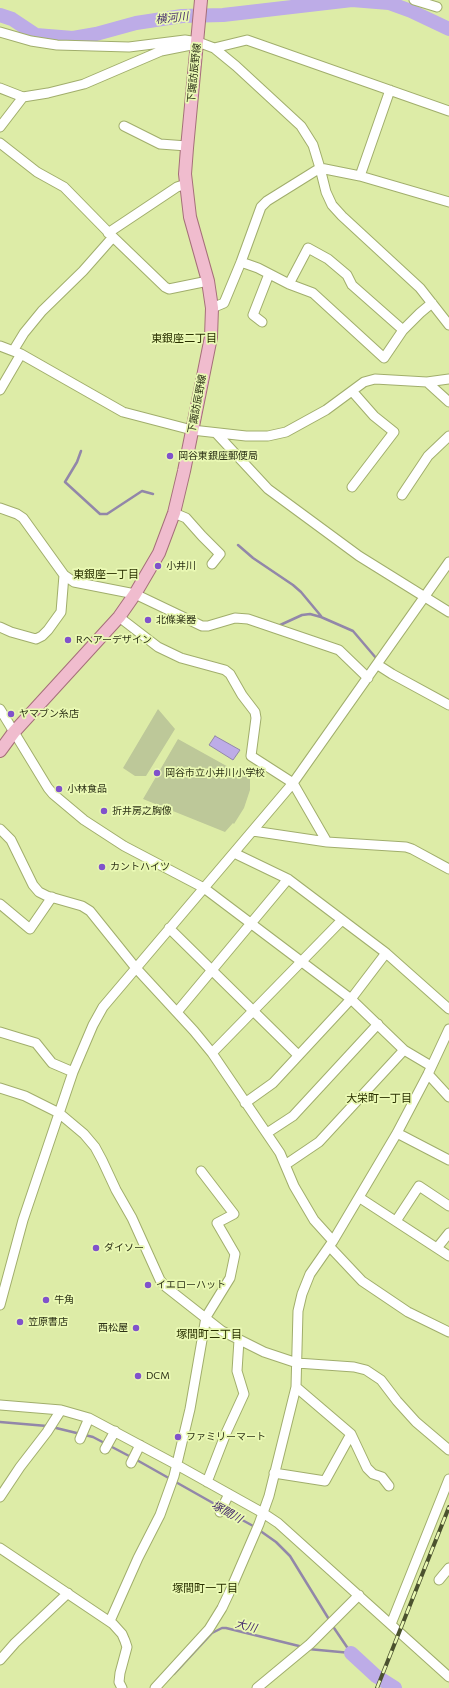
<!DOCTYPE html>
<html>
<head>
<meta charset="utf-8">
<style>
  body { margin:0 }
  canvas { display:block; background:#ddeca7 }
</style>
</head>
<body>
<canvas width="449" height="1688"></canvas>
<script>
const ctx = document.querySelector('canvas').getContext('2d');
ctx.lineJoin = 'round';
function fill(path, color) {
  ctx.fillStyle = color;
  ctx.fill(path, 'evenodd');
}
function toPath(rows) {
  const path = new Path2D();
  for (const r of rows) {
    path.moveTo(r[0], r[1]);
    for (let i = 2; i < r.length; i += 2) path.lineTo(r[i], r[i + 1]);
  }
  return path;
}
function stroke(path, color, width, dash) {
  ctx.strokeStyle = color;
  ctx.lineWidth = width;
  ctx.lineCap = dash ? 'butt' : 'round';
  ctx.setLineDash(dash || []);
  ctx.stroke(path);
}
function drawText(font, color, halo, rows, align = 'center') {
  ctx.font = font + ' Commissioner,"Noto Sans JP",sans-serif';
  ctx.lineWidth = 3.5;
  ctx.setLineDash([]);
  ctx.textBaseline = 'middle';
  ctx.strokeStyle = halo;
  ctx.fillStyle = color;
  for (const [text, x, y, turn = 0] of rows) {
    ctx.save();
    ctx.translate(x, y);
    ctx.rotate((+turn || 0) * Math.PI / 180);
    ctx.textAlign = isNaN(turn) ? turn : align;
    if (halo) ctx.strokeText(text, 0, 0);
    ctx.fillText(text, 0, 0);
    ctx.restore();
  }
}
fill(toPath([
  [158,709,175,729,146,776,135,776,123,768],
  [178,739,250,779,250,790,244,808,234,824,233,823,225,832,143,799]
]), '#bdc899');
const water = toPath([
  [215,736,240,750,233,760,209,745,215,736]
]);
fill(water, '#bdace7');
stroke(water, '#9287a9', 1);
stroke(toPath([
  [81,451,77,462,65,482,100,514,107,514,142,491,153,494],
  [238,545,253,558,293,585,301,592,321,616],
  [278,626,302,615,310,614,321,617,353,631,376,658],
  [0,1422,47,1426],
  [52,1427,93,1437,131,1457],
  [135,1459,220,1507],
  [224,1510,255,1527],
  [259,1530,276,1542,290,1556,330,1621],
  [332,1625,351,1653],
  [308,1649,351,1653],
  [174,1674,212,1633,222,1628,226,1628,303,1647]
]), '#9287a9', 2.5);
stroke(toPath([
  [352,0,389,3,411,11,449,29],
  [0,15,12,19,36,35,73,38,96,34,136,23,182,16,223,15,352,0],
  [351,1653,376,1676,395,1688]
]), '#bdace7', 14);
const minor = toPath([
  [414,0,437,7],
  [0,32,31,41,57,45,129,47,185,40,198,42,214,48,236,66,301,126,313,145,320,168,360,176,449,202],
  [214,48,247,40,449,111],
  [0,88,23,97],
  [124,126,160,144,187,146],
  [0,127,23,97,48,93,84,84,161,51,191,45],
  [0,143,37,172,64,187,113,237,165,287,169,289,208,281],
  [360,176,390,90],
  [108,233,177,187,186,184],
  [241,262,258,268,289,284,313,293,384,358,403,330,352,285,347,275,328,259,308,248,289,284],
  [212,308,224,303,241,262,261,207,267,201,320,168,326,192,332,205,342,216,420,288,449,325],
  [262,322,253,315,269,274],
  [403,330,420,313,432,303],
  [0,346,21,354,123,412,192,430,246,436,268,436,286,432,326,410,364,382,375,379,427,382,449,379],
  [13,351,24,333,42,311,83,271,113,237],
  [427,382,449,402],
  [0,390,21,354],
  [216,433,268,489,359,556,449,612],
  [352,487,394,432,374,416,352,391],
  [402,495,428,456,449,436],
  [0,508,17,514,23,518,64,575,74,582,135,594,202,626,208,626,235,618,248,619,339,650,368,678],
  [174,513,186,518,202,536,220,554,212,564],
  [119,617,158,647,181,658,225,670,230,674,242,695,255,712,256,718,251,756,293,783,327,842],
  [0,627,11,632,36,639,42,636,48,630,61,612,64,575],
  [378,665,392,674,449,705],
  [0,709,48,788,53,794,84,820,124,846,204,888,351,999,404,1050,431,1066],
  [0,829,11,840,33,885,39,892,47,896,82,906,90,911,135,967,194,1031,212,1053,280,1153,294,1186,314,1220,333,1241],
  [253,831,327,842,406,847,412,849,449,869],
  [234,853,288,879,386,953,449,1009],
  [0,904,30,929,52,897],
  [169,928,298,1055],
  [177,1012,288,879],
  [0,1032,36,1043,52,1063,73,1072],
  [212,1053,342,920],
  [428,1074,449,1097],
  [0,1088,25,1096,59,1113,84,1134,95,1147,102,1160,116,1190,132,1218,160,1280,166,1287,222,1331,264,1352,297,1363,354,1367,366,1370,381,1380,397,1401,416,1422,449,1450],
  [245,1103,273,1083,351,999,386,953],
  [267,1133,293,1116,378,1024],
  [397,1133,449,1160],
  [285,1165,319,1142,404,1050],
  [360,1198,449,1256],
  [396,1221,419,1186,449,1206],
  [330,1247,362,1281,408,1312,449,1332],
  [437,1248,449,1233],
  [0,1305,23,1220,73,1072,93,1025,103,1007,293,783,449,562],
  [296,1387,351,1434,367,1468,373,1474,382,1477,389,1486],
  [0,1405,61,1410,89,1418,177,1465,263,1513,278,1523,449,1677],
  [80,1439,89,1418],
  [105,1449,115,1431],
  [131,1463,140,1445],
  [274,1473,325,1481,351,1434],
  [207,1482,226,1433,244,1394,237,1371,239,1340],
  [0,1497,20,1467,47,1432,61,1410],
  [220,1512,229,1494],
  [0,1548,113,1624,122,1634,125,1641,127,1647,120,1673,119,1682,122,1688],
  [439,1580,449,1568],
  [110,1621,138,1558,160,1515,174,1476,190,1409,206,1317,230,1278,235,1254,217,1223,234,1214,201,1171],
  [391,1624,449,1479],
  [0,1660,15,1643,68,1593],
  [155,1688,209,1629,222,1608,230,1591,259,1524,269,1496,296,1387,298,1311,302,1294,310,1274,333,1241,397,1133,428,1074,449,1029],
  [257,1688,310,1644,359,1595]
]);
const major = toPath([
  [0,751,14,732,119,617,135,594,159,553,174,513,184,471,211,337,212,308,208,281,190,217,185,174,187,148,201,0]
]);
stroke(minor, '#a1ae6c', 11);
stroke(major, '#a56f79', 14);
stroke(minor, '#fff', 9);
stroke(major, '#f0bcce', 12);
const rail = toPath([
  [377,1688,449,1507]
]);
stroke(rail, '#4b522f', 4);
stroke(rail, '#eaf9b4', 2.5, [8]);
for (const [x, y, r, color] of [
  [170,456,4,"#8052cb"],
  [158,566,4,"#8052cb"],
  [148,620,4,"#8052cb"],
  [68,640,4,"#8052cb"],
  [11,714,4,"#8052cb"],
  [157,773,4,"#8052cb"],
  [59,789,4,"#8052cb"],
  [104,811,4,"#8052cb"],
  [102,867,4,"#8052cb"],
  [96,1248,4,"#8052cb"],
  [148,1285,4,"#8052cb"],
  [46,1300,4,"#8052cb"],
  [20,1322,4,"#8052cb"],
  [136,1328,4,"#8052cb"],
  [138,1376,4,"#8052cb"],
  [178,1437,4,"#8052cb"]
]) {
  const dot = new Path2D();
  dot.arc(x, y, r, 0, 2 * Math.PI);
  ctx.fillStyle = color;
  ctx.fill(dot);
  stroke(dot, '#eaf9b4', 1.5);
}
drawText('10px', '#2d3217', '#eaf9b4', [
  ["下諏訪辰野線",194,73,-84],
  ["下諏訪辰野線",197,404,-79]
]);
drawText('10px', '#2d3217', '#eaf9b4', [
  ["岡谷東銀座郵便局",178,456],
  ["小井川",166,566],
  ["北條楽器",156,620],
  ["Rヘアーデザイン",76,640],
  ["ヤマブン糸店",19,714],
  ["岡谷市立小井川小学校",165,773],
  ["小林食品",67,789],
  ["折井房之胸像",112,811],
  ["カントハイツ",110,867],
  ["ダイソー",104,1248],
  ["イエローハット",156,1285],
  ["牛角",54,1300],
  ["笠原書店",28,1322],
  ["西松屋",128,1328,"right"],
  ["DCM",146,1376],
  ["ファミリーマート",186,1437]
], 'left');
drawText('italic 11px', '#43286d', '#eaf9b4', [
  ["横河川",172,18,-6],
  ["塚間川",227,1512,29],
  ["大川",246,1626,14]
]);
drawText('11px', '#2a3100', '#eaf9b4', [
  ["東銀座二丁目",184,338],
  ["東銀座一丁目",106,574],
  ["大栄町一丁目",379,1098],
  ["塚間町二丁目",209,1334],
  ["塚間町一丁目",205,1588]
]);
</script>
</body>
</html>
